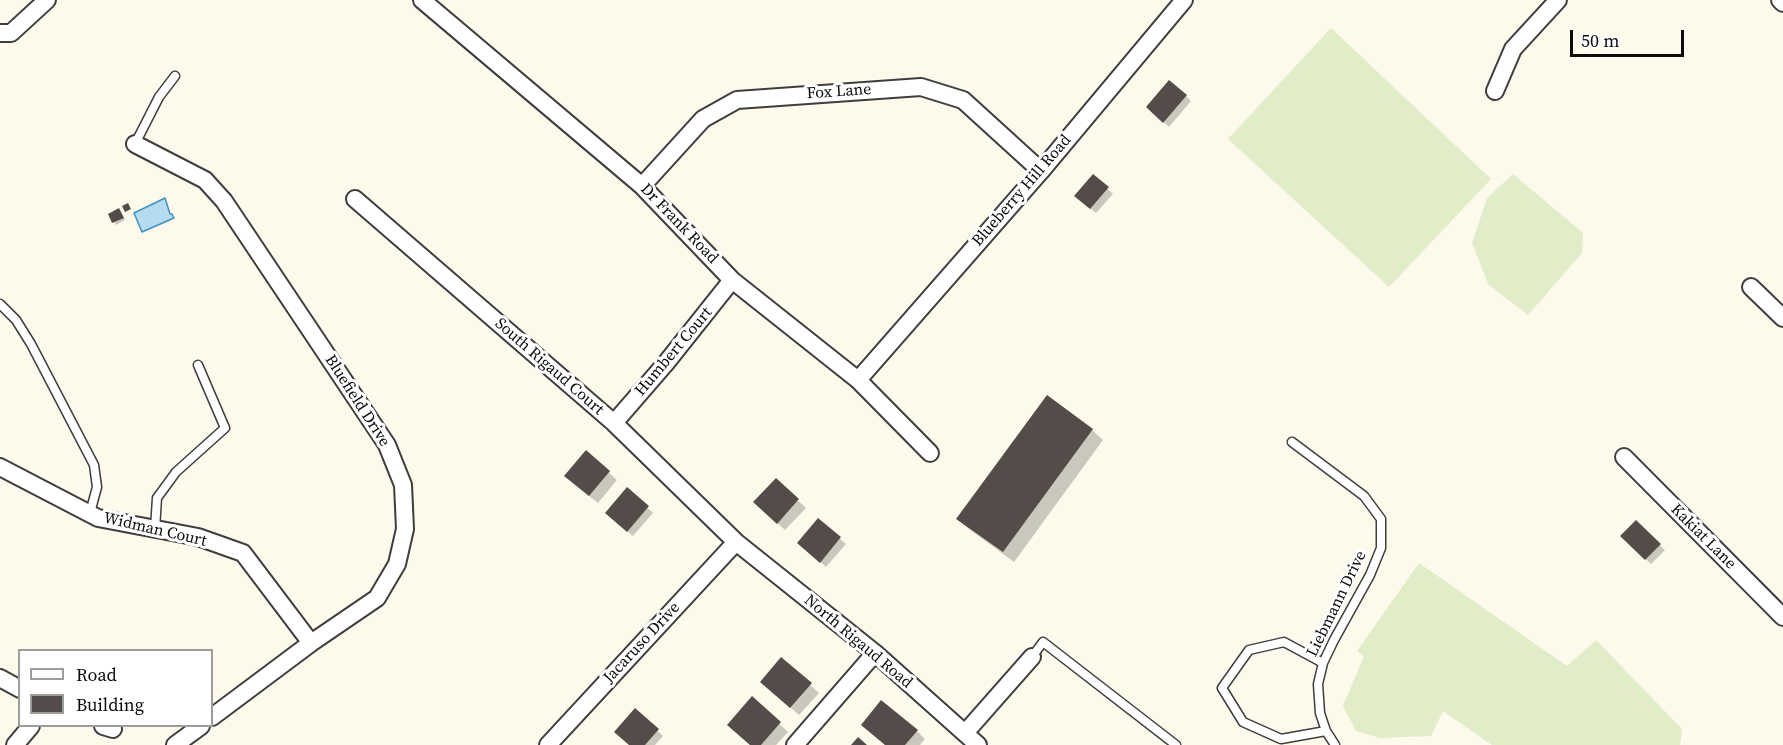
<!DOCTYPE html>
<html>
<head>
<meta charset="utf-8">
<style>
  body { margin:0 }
  #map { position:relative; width:1783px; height:745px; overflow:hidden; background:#fdf9eb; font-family:"Source Serif 4",serif }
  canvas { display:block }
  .legend { position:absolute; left:18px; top:649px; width:195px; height:78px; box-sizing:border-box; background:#fff; border:2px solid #9d9d9d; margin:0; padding:8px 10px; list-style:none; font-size:18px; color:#0b0b0b }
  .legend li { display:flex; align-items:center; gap:12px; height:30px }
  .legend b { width:30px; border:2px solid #9d9d9d }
  .scale { position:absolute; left:1570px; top:30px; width:114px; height:27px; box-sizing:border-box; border:3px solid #0b0b0b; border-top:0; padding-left:8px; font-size:18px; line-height:21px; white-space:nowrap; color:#0b0b0b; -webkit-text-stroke:4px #fff; paint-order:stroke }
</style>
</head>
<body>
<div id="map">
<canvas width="1783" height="745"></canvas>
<ul class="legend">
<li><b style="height:8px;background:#fff"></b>Road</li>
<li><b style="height:16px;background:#534c48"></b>Building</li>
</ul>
<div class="scale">50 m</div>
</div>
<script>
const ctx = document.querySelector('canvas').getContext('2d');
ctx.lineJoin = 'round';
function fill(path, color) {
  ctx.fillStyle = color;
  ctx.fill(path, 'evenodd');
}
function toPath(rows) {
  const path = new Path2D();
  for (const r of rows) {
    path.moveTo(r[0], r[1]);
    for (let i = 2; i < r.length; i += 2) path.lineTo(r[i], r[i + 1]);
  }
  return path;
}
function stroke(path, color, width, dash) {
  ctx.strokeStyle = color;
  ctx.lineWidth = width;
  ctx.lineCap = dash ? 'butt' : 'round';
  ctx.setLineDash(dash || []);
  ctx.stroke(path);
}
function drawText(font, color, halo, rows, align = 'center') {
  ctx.font = font + ' "Source Serif 4",serif';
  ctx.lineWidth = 6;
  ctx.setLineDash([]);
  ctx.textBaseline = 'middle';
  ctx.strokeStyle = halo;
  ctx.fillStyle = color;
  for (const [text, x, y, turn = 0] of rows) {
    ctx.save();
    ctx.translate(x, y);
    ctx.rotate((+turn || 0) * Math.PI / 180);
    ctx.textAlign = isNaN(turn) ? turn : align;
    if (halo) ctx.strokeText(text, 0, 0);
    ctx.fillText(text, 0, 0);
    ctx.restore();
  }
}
fill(toPath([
  [1331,28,1491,179,1389,287,1228,139],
  [1513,174,1583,233,1582,253,1528,315,1488,284,1472,243,1487,198],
  [1419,563,1567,666,1596,640,1682,729,1680,745,1492,745,1443,711,1431,736,1380,738,1356,731,1343,706,1364,656,1357,651]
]), '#e1ecc9');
const water = toPath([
  [165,198,170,214,172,214,174,218,142,232,134,213,165,198]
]);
fill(water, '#b4dbf0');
stroke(water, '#4290c0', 1.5);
fill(toPath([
  [1186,96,1191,101,1169,127,1153,112],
  [1094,176,1113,194,1096,213,1081,201],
  [121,212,125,220,116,225,110,215],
  [1092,430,1103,440,1014,562,969,529,958,519],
  [586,452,617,480,598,503,574,484],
  [776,480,806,508,785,530,763,510],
  [627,489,653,513,633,536,612,518],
  [818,520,846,544,826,567,804,548],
  [1636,522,1665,550,1651,564,1622,536],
  [782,659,819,693,799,715,770,689],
  [752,698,788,732,776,745,751,745],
  [635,710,663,736,655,745,630,745],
  [917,731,925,739,920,745,886,745]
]), '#0003');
fill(toPath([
  [1169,80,1187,95,1163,123,1146,107],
  [1093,174,1109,187,1090,209,1074,196],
  [128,203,131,209,125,212,122,206],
  [119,208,124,218,112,223,108,214],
  [1047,395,1093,429,1003,552,956,519],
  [586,450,610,471,589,496,564,476],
  [776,478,799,499,777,524,753,502],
  [627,487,649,506,627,532,605,513],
  [818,518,841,537,820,563,797,543],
  [1636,520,1661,544,1645,560,1620,536],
  [781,657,812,683,790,708,760,682],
  [752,696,781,722,761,745,750,745,727,725],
  [881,700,918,730,905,745,885,745,861,725],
  [635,708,659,729,645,745,629,745,614,732],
  [858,737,867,745,851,745]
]), '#534c48');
const lane = toPath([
  [135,144,159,97,175,76],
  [0,304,16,320,31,344,94,465,97,487,90,513],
  [1292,442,1364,496,1381,519,1381,548,1370,575,1334,640,1323,663,1318,684,1320,713,1326,731,1335,745],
  [155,529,157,498,176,472,225,428,198,365],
  [1032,657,1043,642,1176,745],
  [1323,663,1284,642,1249,650,1222,688,1243,722,1281,739,1326,731]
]);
const street = toPath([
  [422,0,642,186,732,280,858,380,930,453],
  [1780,0,1783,3],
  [0,33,11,33,47,0],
  [1495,91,1513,49,1558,0],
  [135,144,205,180,224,201,387,445,403,485,405,529,397,564,377,598,311,643,212,717],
  [642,186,703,119,737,100,921,87,963,100,1041,171],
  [355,199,614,423,736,542,875,653,978,745],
  [1751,287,1783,318],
  [858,380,1041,171,1184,0],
  [614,423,666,363,732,280],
  [1624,457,1783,617],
  [0,467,98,518,198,537,243,553,311,643],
  [0,678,20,689],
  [103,726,113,729],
  [965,733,1032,657],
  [15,745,31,726],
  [175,745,201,726],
  [548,745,736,542],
  [795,745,875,653]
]);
stroke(lane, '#3e3e3e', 11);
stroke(street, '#3e3e3e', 20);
stroke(lane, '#fff', 8);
stroke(street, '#fff', 16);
drawText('16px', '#0b0b0b', '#fff', [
  ["Fox Lane",839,92,-4],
  ["Blueberry Hill Road",1022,191,-49],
  ["Dr Frank Road",679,224,46],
  ["Humbert Court",674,352,-50],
  ["South Rigaud Court",549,367,41],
  ["Bluefield Drive",357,401,57],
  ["Widman Court",155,530,13],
  ["Kakiat Lane",1703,537,45],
  ["Liebmann Drive",1337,604,-64],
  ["North Rigaud Road",858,642,40],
  ["Jacaruso Drive",642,643,-47]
]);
</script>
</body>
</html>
